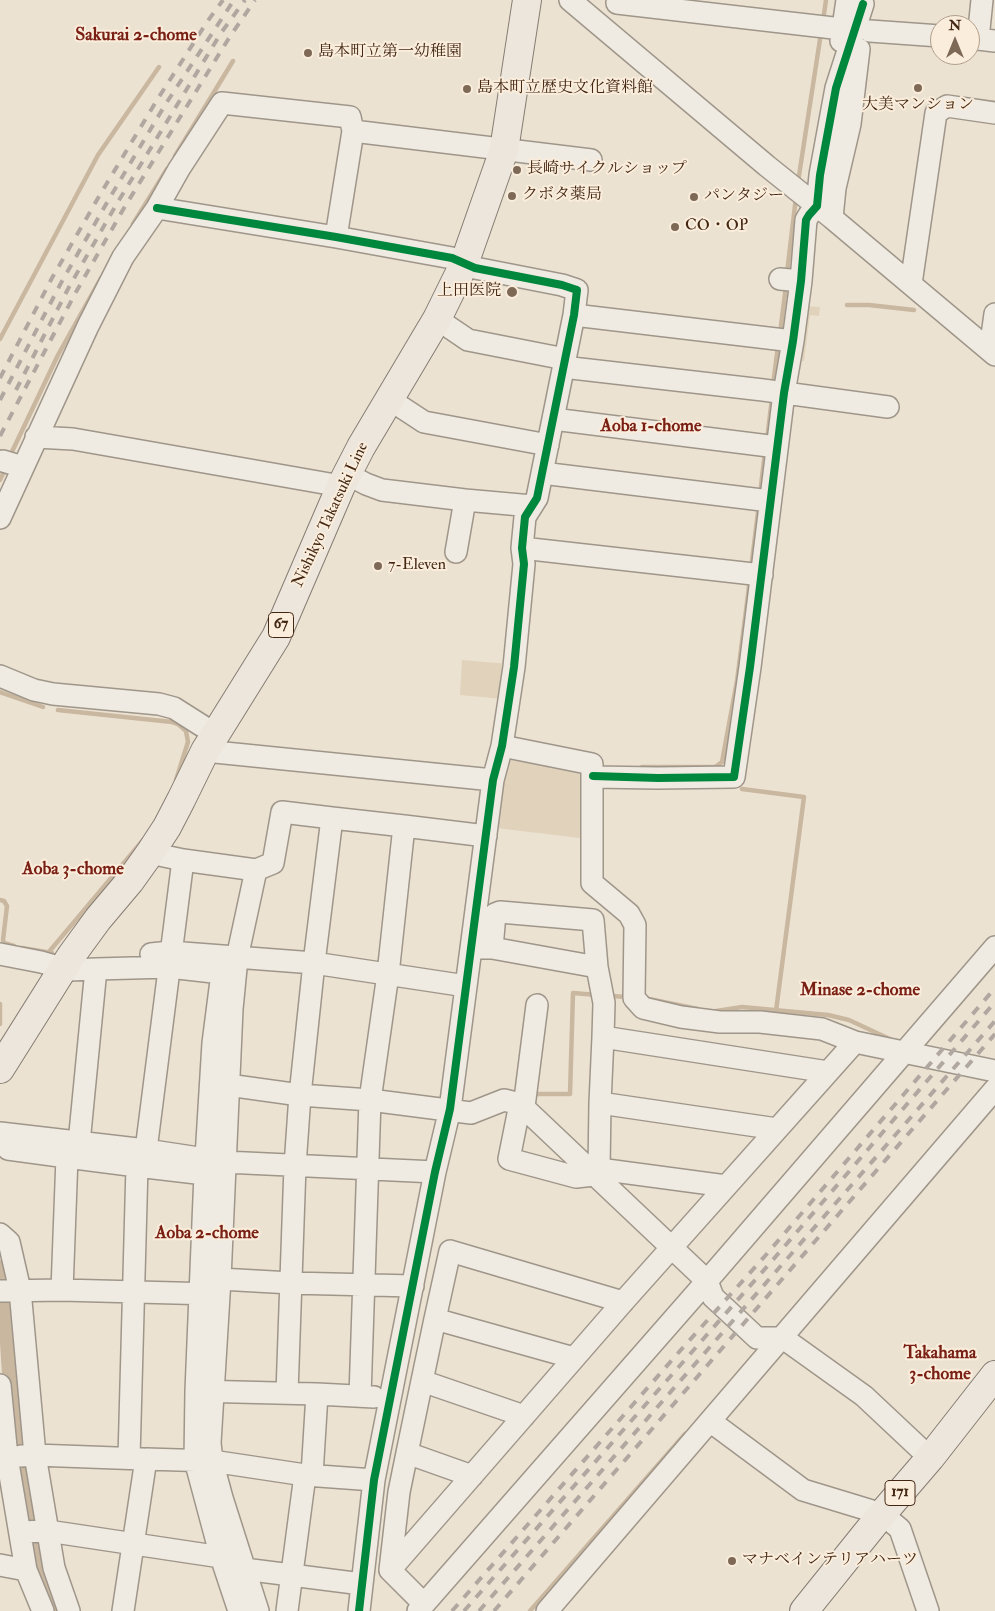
<!DOCTYPE html>
<html>
<head>
<meta charset="utf-8">
<style>
  body { margin:0 }
  #map { position:relative; width:995px; height:1611px; overflow:hidden; background:#ece2d2; font-family:"IM FELL Double Pica",serif }
  canvas { display:block }
  .north { position:absolute; left:930px; top:15px; width:50px; height:50px; box-sizing:border-box; background:#faeddb; border:1px solid #b19e8b; border-radius:50%; rotate:0deg; font-size:14px; font-weight:700; line-height:20px; text-align:center; color:#432713 }
  .north::after { content:''; display:block; margin:auto; width:18px; height:22px; background:#7e6856; clip-path:polygon(50% 0,100% 100%,50% 72%,0 100%) }
</style>
</head>
<body>
<div id="map">
<canvas width="995" height="1611"></canvas>
<div class="north">N</div>
</div>
<script>
const ctx = document.querySelector('canvas').getContext('2d');
ctx.lineJoin = 'round';
function fill(path, color) {
  ctx.fillStyle = color;
  ctx.fill(path, 'evenodd');
}
function toPath(rows) {
  const path = new Path2D();
  for (const r of rows) {
    path.moveTo(r[0], r[1]);
    for (let i = 2; i < r.length; i += 2) path.lineTo(r[i], r[i + 1]);
  }
  return path;
}
function stroke(path, color, width, dash) {
  ctx.strokeStyle = color;
  ctx.lineWidth = width;
  ctx.lineCap = dash ? 'butt' : 'round';
  ctx.setLineDash(dash || []);
  ctx.stroke(path);
}
function drawText(font, color, halo, rows, align = 'center') {
  ctx.font = font + ' "IM FELL Double Pica","Noto Serif JP",serif';
  ctx.lineWidth = 4;
  ctx.setLineDash([]);
  ctx.textBaseline = 'middle';
  ctx.strokeStyle = halo;
  ctx.fillStyle = color;
  for (const [text, x, y, turn = 0] of rows) {
    ctx.save();
    ctx.translate(x, y);
    ctx.rotate((+turn || 0) * Math.PI / 180);
    ctx.textAlign = isNaN(turn) ? turn : align;
    if (halo) ctx.strokeText(text, 0, 0);
    ctx.fillText(text, 0, 0);
    ctx.restore();
  }
}
fill(toPath([
  [801,306,820,307,819,316,810,315,804,361,793,361],
  [462,660,509,664,503,699,460,695],
  [510,760,583,770,588,839,496,828,506,763]
]), '#e1d2bb');
stroke(toPath([
  [823,21,826,0],
  [175,156,233,61],
  [798,182,821,33],
  [133,224,167,169],
  [787,273,796,197],
  [847,305,869,305,914,310],
  [780,333,786,286],
  [0,339,98,155,159,67],
  [773,385,778,346],
  [767,440,772,398],
  [9,458,58,355,101,278],
  [0,480,6,467],
  [760,494,765,452],
  [751,569,759,504],
  [0,692,43,707],
  [58,710,172,722,178,724,186,731,188,742,176,780],
  [642,767,715,767,722,762,737,681,750,579],
  [742,789,804,797,776,1011],
  [0,900,4,901,7,906,3,940,4,943,14,946],
  [22,948,52,953],
  [48,953,144,839],
  [610,996,629,997],
  [644,998,698,1009],
  [0,1004,0,1024],
  [710,1012,742,1007,828,1015,849,1020,894,1041],
  [532,1096,537,1094,570,1094,573,993,597,995],
  [0,1262,6,1276],
  [530,1611,685,1434]
]), '#c9b7a0', 4.5);
stroke(toPath([
  [6,1276,12,1327,19,1438,33,1539,56,1611]
]), '#c9b7a0', 26);
const minor = toPath([
  [570,0,767,166,832,218,995,355],
  [982,0,978,39,995,41],
  [617,3,842,29],
  [870,31,940,36],
  [841,41,847,0],
  [353,131,591,160],
  [157,208,336,237,452,258,475,268,562,285,577,290,574,315,537,498,525,517,522,548,524,564,514,667,502,746,493,780,450,1109,435,1172,374,1480,359,1611],
  [832,218,835,188,850,124,859,49],
  [780,279,801,281],
  [911,284,936,113,947,106,995,113],
  [574,315,793,341],
  [437,319,468,340,565,359],
  [990,350,995,314],
  [563,367,763,390,888,407],
  [389,399,424,422,548,445],
  [553,419,777,447],
  [36,437,73,439,341,486],
  [3,461,23,467],
  [542,473,770,501],
  [347,474,366,484,382,490,465,500,532,506],
  [0,518,88,326,123,257,157,208,179,169,222,103,350,117,353,131,336,237],
  [522,548,762,575],
  [456,552,465,500],
  [0,676,34,690,53,694,159,704,174,708,215,734],
  [502,746,592,764,592,883,629,914,635,925,634,998,643,1008,681,1017,720,1022,760,1022,822,1029,855,1042,995,1071],
  [205,751,493,780],
  [593,777,658,778,734,777,750,667,784,393,793,341,801,281,806,220,809,215,817,206,820,175,836,88,863,4],
  [183,860,256,870,237,958,232,1009,220,1279,210,1443,212,1461,222,1498,258,1611],
  [256,870,273,863,282,812,332,818],
  [471,948,492,948,495,914,500,912,593,920,597,967],
  [492,948,597,967,604,1003,603,1037],
  [0,954,41,962,69,970,96,969],
  [151,954,170,952,314,963,466,986],
  [228,1085,300,1095,370,1100,471,1113,504,1100,520,1104,707,1281,713,1297,757,1338,783,1338,864,1396,930,1458],
  [600,1103,603,1037,828,1072],
  [520,1104,509,1159,576,1177,594,1175,599,1169,726,1186],
  [524,1107,537,1005],
  [0,1133,146,1150,225,1162,435,1172],
  [79,1143,96,969,169,967,222,973,213,1043,205,1174],
  [8,1149,67,1157],
  [146,1150,183,860,150,853],
  [137,1166,205,1174,196,1391],
  [599,1169,600,1103,777,1129],
  [0,1234,9,1242,20,1290,35,1455,54,1568,69,1611],
  [220,1279,291,1283,413,1286],
  [62,1290,67,1157,137,1166,129,1458],
  [0,1291,62,1290,213,1294],
  [435,1319,422,1381,524,1416],
  [574,1358,435,1319,450,1251,623,1302],
  [422,1381,407,1453,472,1476],
  [0,1385,7,1457,26,1570,43,1611],
  [287,1393,295,1166,300,1095,314,963,332,818,404,826],
  [317,1394,374,1397],
  [360,1396,370,1100,388,974,404,826,486,836],
  [407,1453,399,1492,390,1570,424,1604],
  [21,1456,35,1455,143,1459],
  [20,1532,48,1531,221,1557,195,1460,196,1391,317,1394,312,1475],
  [234,1557,221,1557,239,1611],
  [0,1565,26,1570],
  [244,1569,362,1584],
  [390,1570,623,1302,855,1042],
  [123,1611,146,1459,212,1461,305,1475,374,1480],
  [287,1611,305,1475],
  [418,1611,707,1281,995,947],
  [547,1611,710,1421],
  [928,1611,900,1529,882,1514,803,1490,710,1421,995,1089]
]);
const major = toPath([
  [0,1069,71,956,98,919,130,881,150,853,167,827,181,800,205,751,276,637,341,486,361,447,437,319,464,264,504,150,527,0]
]);
const highway = toPath([
  [804,1611,882,1514,930,1458,995,1375]
]);
stroke(minor, '#9f968a', 24);
stroke(major, '#867d72', 30);
stroke(highway, '#867d72', 30);
stroke(minor, '#efeae2', 21);
stroke(major, '#ede6dd', 28);
stroke(highway, '#ede6dd', 28);
stroke(toPath([
  [0,378,52,278,101,193,157,100,207,22,223,0],
  [16,390,69,287,116,205,221,33,245,0],
  [0,400,61,283,109,199,165,105,234,0],
  [0,436,76,292,124,208,229,38,255,0],
  [452,1611,679,1352,765,1256,995,988],
  [464,1611,771,1262,995,1002],
  [479,1611,995,1021],
  [494,1611,995,1034]
]), '#b0a8a0', 4, [9, 9]);
stroke(toPath([
  [157,208,336,237,452,258,475,268,562,285,577,290,574,315,537,498,525,517,522,548,524,564,514,667,502,746,493,780,450,1109,435,1172,374,1480,359,1611],
  [593,776,658,778,734,777,750,667,784,393,793,341,801,281,806,220,809,215,817,206,820,175,836,88,863,4]
]), '#00873e', 8);
for (const [x, y, r, color] of [
  [308,53,5,"#7e6856"],
  [918,88,5,"#7e6856"],
  [467,89,5,"#7e6856"],
  [517,170,5,"#7e6856"],
  [512,196,5,"#7e6856"],
  [694,197,5,"#7e6856"],
  [675,227,5,"#7e6856"],
  [512,292,6,"#7e6856"],
  [378,566,5,"#7e6856"],
  [732,1561,5,"#7e6856"]
]) {
  const dot = new Path2D();
  dot.arc(x, y, r, 0, 2 * Math.PI);
  ctx.fillStyle = color;
  ctx.fill(dot);
  stroke(dot, '#faeddb', 2);
}
for (const [x, y, w] of [
  [281,625,25],
  [900,1493,30]
]) {
  const box = new Path2D();
  box.roundRect(x - w / 2, y - 12.5, w, 25, 4);
  ctx.fillStyle = '#faeddb';
  ctx.fill(box);
  stroke(box, '#432713', 1);
}
drawText('bold 15px', '#432713', null, [
  ["67",281,625],
  ["171",900,1493]
]);
drawText('16px', '#432713', '#faeddb', [
  ["島本町立第一幼稚園",318,53],
  ["島本町立歴史文化資料館",477,89],
  ["大美マンション",918,106,"center"],
  ["長崎サイクルショップ",527,170],
  ["クボタ薬局",522,196],
  ["パンタジー",704,197],
  ["CO・OP",685,227],
  ["上田医院",501,292,"right"],
  ["7-Eleven",388,566],
  ["マナベインテリアハーツ",742,1561]
], 'left');
drawText('16px', '#432713', '#faeddb', [
  ["Nishikyo Takatsuki Line",331,515,-65]
]);
drawText('bold 18px', '#7a1f14', '#faeddb', [
  ["Sakurai 2-chome",136,36],
  ["Aoba 1-chome",651,427],
  ["Aoba 3-chome",73,870],
  ["Minase 2-chome",860,991],
  ["Aoba 2-chome",207,1234],
  ["Takahama",940,1354],
  ["3-chome",940,1375]
]);
</script>
</body>
</html>
